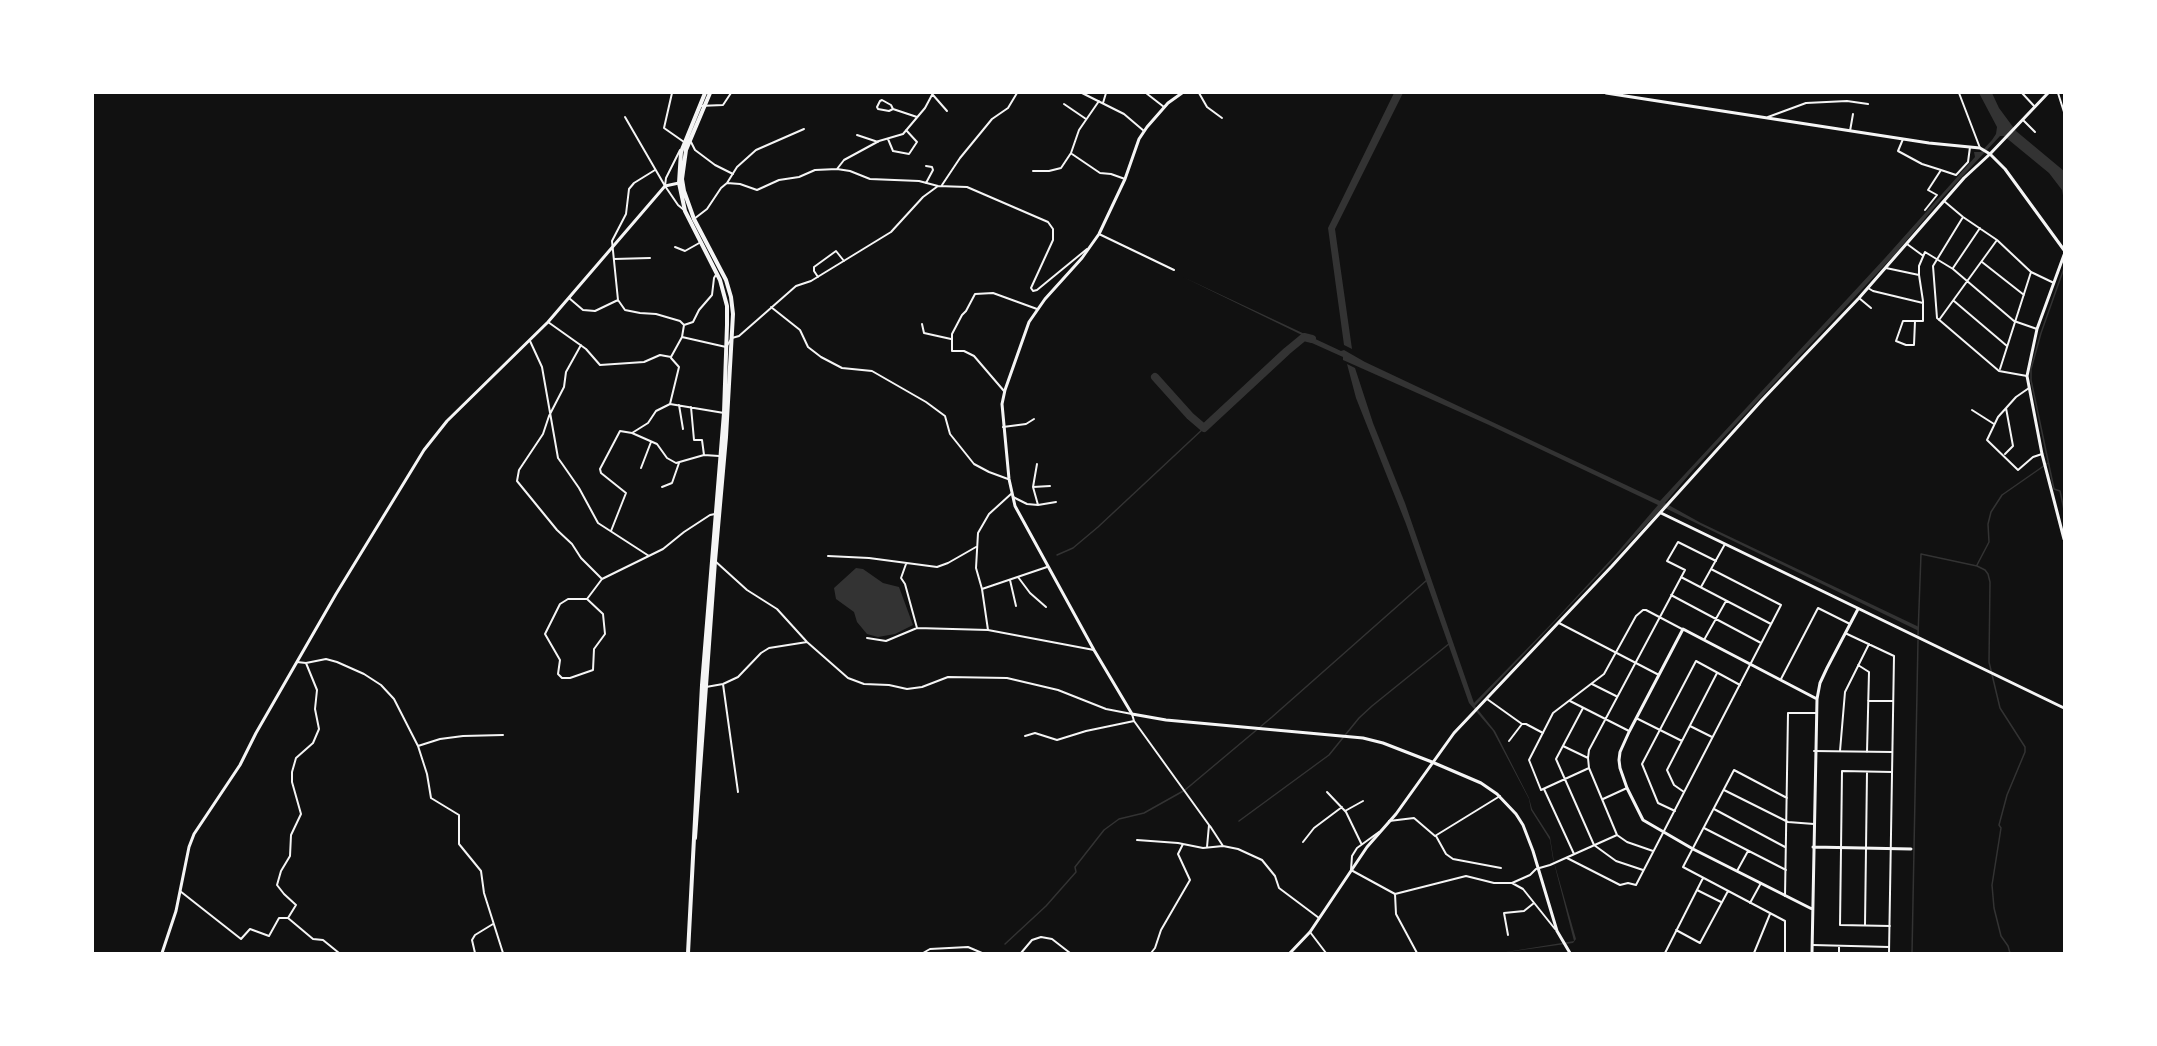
<!DOCTYPE html>
<html>
<head>
<meta charset="utf-8">
<style>
  body { margin:0 }
  #map { position:relative; width:2157px; height:1046px; overflow:hidden; background:#111; font-family:Inter,sans-serif }
  canvas { display:block }
  .frame { position:absolute; inset:0; border:94px solid #fff; pointer-events:none }
</style>
</head>
<body>
<div id="map">
<canvas width="2157" height="1046"></canvas>
<div class="frame"></div>
</div>
<script>
const ctx = document.querySelector('canvas').getContext('2d');
ctx.lineJoin = 'round';
function fill(path, color) {
  ctx.fillStyle = color;
  ctx.fill(path, 'evenodd');
}
function toPath(rows) {
  const path = new Path2D();
  for (const r of rows) {
    path.moveTo(r[0], r[1]);
    for (let i = 2; i < r.length; i += 2) path.lineTo(r[i], r[i + 1]);
  }
  return path;
}
function stroke(path, color, width, dash) {
  ctx.strokeStyle = color;
  ctx.lineWidth = width;
  ctx.lineCap = dash ? 'butt' : 'round';
  ctx.setLineDash(dash || []);
  ctx.stroke(path);
}
fill(toPath([
  [1394,93,1403,93,1335,229,1352,349,1344,345,1328,228],
  [1979,93,1992,93,1999,108,2016,131,2064,171,2064,201,2062,190,2049,173,2004,136,2000,136,1943,197,1895,254,1693,470,1665,503,1701,523,1919,627,1919,631,1663,507,1475,706,1495,731,1529,798,1532,809,1550,837,1554,862,1576,939,1573,943,1500,953,1574,941,1553,859,1550,840,1531,810,1529,799,1493,731,1469,703,1406,524,1356,398,1347,364,1355,368,1373,423,1405,503,1474,703,1554,621,1616,554,1658,505,1489,425,1343,360,1343,357,1303,339,1302,335,1183,277,1341,351,1344,350,1365,362,1660,501,1885,258,1975,157,1974,152,1981,152,1992,140,1996,134,1997,127],
  [856,568,863,569,883,583,899,587,913,625,895,634,878,637,867,634,857,622,854,612,836,599,834,588]
]), '#333');
stroke(toPath([
  [2064,268,2041,333,2031,369,2031,380,2054,489,2060,491,2064,510],
  [1057,555,1073,548,1098,527,1204,428],
  [1977,565,1989,542,1988,524,1991,512,2002,495,2048,463],
  [1918,635,1921,554,1977,566,1985,570,1988,574,1990,582,1989,662,2000,708,2025,747,2025,752,2007,795,1999,825,2001,828,1992,885,1994,908,2001,936,2008,946,2010,953],
  [1239,821,1329,755,1359,718,1372,706,1450,643],
  [1005,944,1046,906,1076,872,1075,867,1104,830,1119,819,1144,813,1185,790,1272,717,1427,580],
  [1912,953,1918,640]
]), '#333', 1.5);
stroke(toPath([
  [1155,377,1190,416,1204,428,1287,351,1304,337,1312,339]
]), '#333', 8);
stroke(toPath([
  [672,93,664,128,684,142],
  [1082,93,1124,114,1144,131],
  [1146,93,1164,107],
  [1199,93,1207,107,1222,118],
  [1959,93,1980,148],
  [2022,93,2035,107],
  [2058,93,2064,112],
  [933,95,947,111],
  [1103,103,1106,93],
  [1064,104,1086,119],
  [699,106,723,105,731,93],
  [893,109,891,105,882,100,880,101,877,107,878,109,889,111,893,109,917,117],
  [625,117,665,186,678,205,684,210],
  [1768,117,1806,103,1847,101,1868,104],
  [2023,120,2035,132],
  [1850,131,1853,114],
  [857,135,878,142],
  [888,139,893,151,909,154,917,142,906,130],
  [1903,139,1898,151,1922,164,1941,170,1928,190,1937,195,1925,210],
  [691,142,695,150,715,165,733,174],
  [1072,154,1100,173,1111,174,1125,179],
  [926,166,932,167,933,170,926,183],
  [837,169,844,160,879,141,903,134,925,108,933,93],
  [1941,170,1956,175,1968,162,1970,147],
  [1033,171,1049,171,1061,168,1071,153,1079,130,1099,101],
  [727,183,737,167,756,150,804,129],
  [942,185,960,158,992,119,1008,108,1017,93],
  [665,186,666,178,680,150],
  [1944,201,1963,217,1997,240,2031,272,2054,283],
  [1963,217,1933,266,1937,318,1999,371,2027,376],
  [694,219,707,209,721,188,727,183,740,184,757,190,779,180,799,177,815,170,837,169,850,171,870,179,919,181,938,186,967,187,1048,222,1053,229,1053,240,1031,288,1033,291,1037,290,1087,249],
  [1099,234,1174,270],
  [1907,244,1922,255],
  [675,247,685,251,701,242],
  [614,259,650,258],
  [1982,262,2024,295],
  [1886,268,1919,275],
  [1953,268,1980,228],
  [818,277,814,271,814,267,836,251,844,261],
  [1868,288,1873,291,1923,303],
  [569,298,583,310,595,311,618,300],
  [1859,298,1871,308],
  [1954,301,2007,346],
  [771,307,800,330,808,347,821,357,842,368,872,371,926,402,945,416,950,434,974,464,989,472,1008,479],
  [1939,320,1997,240],
  [1915,321,1914,345,1906,345,1896,341,1903,321,1923,321,1923,301,1919,275,1919,266,1925,252,1953,269,2014,321,2037,329],
  [548,322,586,349,600,365,644,362,660,355,671,357,682,337,684,325,680,321,656,314,640,313,625,310,618,300,612,241,626,214,629,189,634,183,655,170],
  [922,324,924,333,951,339],
  [684,325,693,322,699,310,712,295,714,278,717,273],
  [682,337,726,347,732,338,739,336,796,286,811,281,891,232,923,197,938,186],
  [530,341,542,367,558,458,563,465,579,488,598,523,649,556],
  [581,345,566,372,564,387,549,416,543,434,519,470,517,481,557,530,572,544,581,558,602,579],
  [2000,369,2031,272],
  [2029,388,2016,397,1998,417,1987,440,2018,470,2033,457,2042,454],
  [1004,391,974,356,964,351,952,351,952,334,962,315,966,311,975,294,993,293,1037,309],
  [670,404,679,367,671,358],
  [679,405,683,429],
  [691,407,694,440,702,440,704,455],
  [1972,410,1994,424],
  [1003,427,1026,424,1034,419],
  [632,433,657,444,667,458,676,463,704,455,719,456],
  [2005,454,2013,446,2006,408],
  [1037,464,1033,487,1038,505],
  [641,468,651,442],
  [662,487,672,483,679,463],
  [1033,487,1050,486],
  [1013,497,1027,504,1038,505,1056,502],
  [611,531,626,493,601,473,600,469,620,431,632,433,648,423,656,411,670,404,724,413],
  [828,556,869,558,937,567,948,563,976,547],
  [715,561,747,590,777,609,807,642,848,678,864,684,889,685,907,689,922,687,948,677,1007,678,1058,690,1106,709,1132,714,1134,721,1209,825,1207,847],
  [906,564,901,578,905,584,917,628],
  [1018,577,1030,593,1046,607],
  [1681,577,1771,624],
  [1010,580,1016,606],
  [1701,587,1725,544],
  [982,589,1047,567],
  [1671,595,1761,643],
  [587,599,603,614,605,634,594,649,593,670,570,678,562,678,558,674,560,660,545,634,560,604,568,599,587,599,602,579,663,549,684,532,710,515,715,514],
  [1559,623,1659,675],
  [988,630,982,589,976,568,978,533,989,514,1011,494],
  [1845,633,1894,656,1889,953],
  [867,638,886,641,917,628,988,630,1094,650],
  [1704,640,1726,601],
  [297,662,306,663,326,659,337,662,364,674,381,685,394,699,418,746,427,774,431,798,459,815,459,844,481,871,484,893,503,953],
  [1858,665,1869,672,1867,752],
  [1781,679,1818,608,1850,624],
  [723,684,738,792],
  [1592,684,1616,696],
  [706,687,723,684,738,677,761,653,769,648,807,642],
  [1487,699,1522,724,1526,724,1543,733],
  [1570,701,1629,731],
  [1868,701,1892,701],
  [1583,708,1556,759,1594,845,1616,861,1643,870],
  [1636,718,1682,741],
  [1690,726,1712,737],
  [1025,736,1035,733,1057,740,1086,731,1134,721],
  [1509,741,1522,724],
  [418,746,440,739,463,736,503,735],
  [1563,746,1588,758],
  [1814,751,1892,752],
  [1840,751,1845,692,1869,644],
  [1589,768,1541,790,1529,760,1553,713,1604,674,1636,616,1643,610,1646,610,1682,629],
  [1544,789,1574,854],
  [1724,790,1788,822,1814,824],
  [1327,792,1346,812,1361,843],
  [1684,792,1674,785,1667,770,1717,673],
  [1603,799,1627,788],
  [1714,809,1785,847],
  [1345,811,1363,801],
  [1675,811,1658,803,1642,764,1696,661,1740,685],
  [1389,821,1414,818,1435,836,1500,796],
  [1210,826,1223,846],
  [1704,828,1786,870],
  [1379,832,1357,848,1352,856,1351,870,1395,894,1466,876,1494,883,1512,883,1523,889,1555,929],
  [1436,836,1446,854,1453,859,1501,868],
  [1137,840,1178,843,1203,848,1223,846,1238,849,1262,860,1275,876,1279,888,1319,918],
  [1303,842,1314,828,1342,807],
  [1653,851,1627,842,1617,835,1589,768,1588,758,1589,750,1685,570,1667,561,1678,542,1716,561],
  [1567,858,1620,885,1628,883,1636,885,1781,605,1711,569],
  [1737,871,1748,851],
  [1512,883,1530,875,1536,869,1550,865,1617,835],
  [1697,890,1721,902],
  [180,891,241,939,250,929,269,936,279,918,288,918,313,939,323,940,339,953],
  [1395,894,1396,914,1417,953],
  [1785,896,1788,713,1816,713],
  [1750,903,1761,883],
  [288,918,296,905,284,894,277,885,281,871,290,856,291,835,301,814,292,782,292,772,296,758,313,743,319,729,315,709,317,690,306,663],
  [1865,925,1867,772],
  [1890,926,1840,925,1841,849,1842,771,1892,772],
  [1676,930,1700,943,1728,891],
  [1310,932,1326,953],
  [1508,935,1504,913,1524,911,1534,903],
  [1813,945,1889,947],
  [475,953,472,940,475,935,493,924],
  [923,953,930,949,968,947,982,953],
  [1021,953,1032,940,1041,937,1052,939,1070,953],
  [1151,953,1155,948,1161,930,1190,880,1178,854,1183,844],
  [1665,953,1703,878],
  [1754,953,1770,914],
  [1785,953,1785,921,1683,867,1734,770,1787,798],
  [1839,953,1839,947]
]), '#f5f5f5', 2);
stroke(toPath([
  [1182,93,1168,103,1147,127,1139,139,1125,179,1099,234,1082,258,1045,299,1029,322,1005,390,1002,404,1009,479,1015,506,1094,650,1132,714,1166,720,1363,738,1383,743,1432,762,1481,783,1497,794,1516,814,1523,825,1533,851,1557,931,1570,953],
  [1606,93,1929,143,1980,148,1990,154,2005,169,2064,250],
  [2064,255,2037,329,2027,376,2042,454,2064,539],
  [1661,513,2064,708],
  [1813,847,1911,849],
  [1812,909,1693,849,1643,820,1627,788,1620,768,1619,760,1620,752,1629,732,1683,629,1817,699],
  [162,953,176,911,189,847,194,834,240,765,256,733,336,594,424,450,447,421,548,322,665,186,679,183],
  [1812,953,1817,699,1820,683,1827,668,1858,609]
]), '#f5f5f5', 3);
stroke(toPath([
  [1290,953,1310,932,1367,847,1396,814,1454,733,1612,566,1762,400,1859,298,1964,178,1990,154,2048,93]
]), '#f5f5f5', 3);
stroke(toPath([
  [695,838,715,561,726,437,733,314,731,297,726,280,694,219,684,191,682,179,686,150,710,93],
  [688,953,702,685,724,413,727,325,727,306,720,280,685,211,679,183,681,152,705,93]
]), '#f5f5f5', 4);
</script>
</body>
</html>
